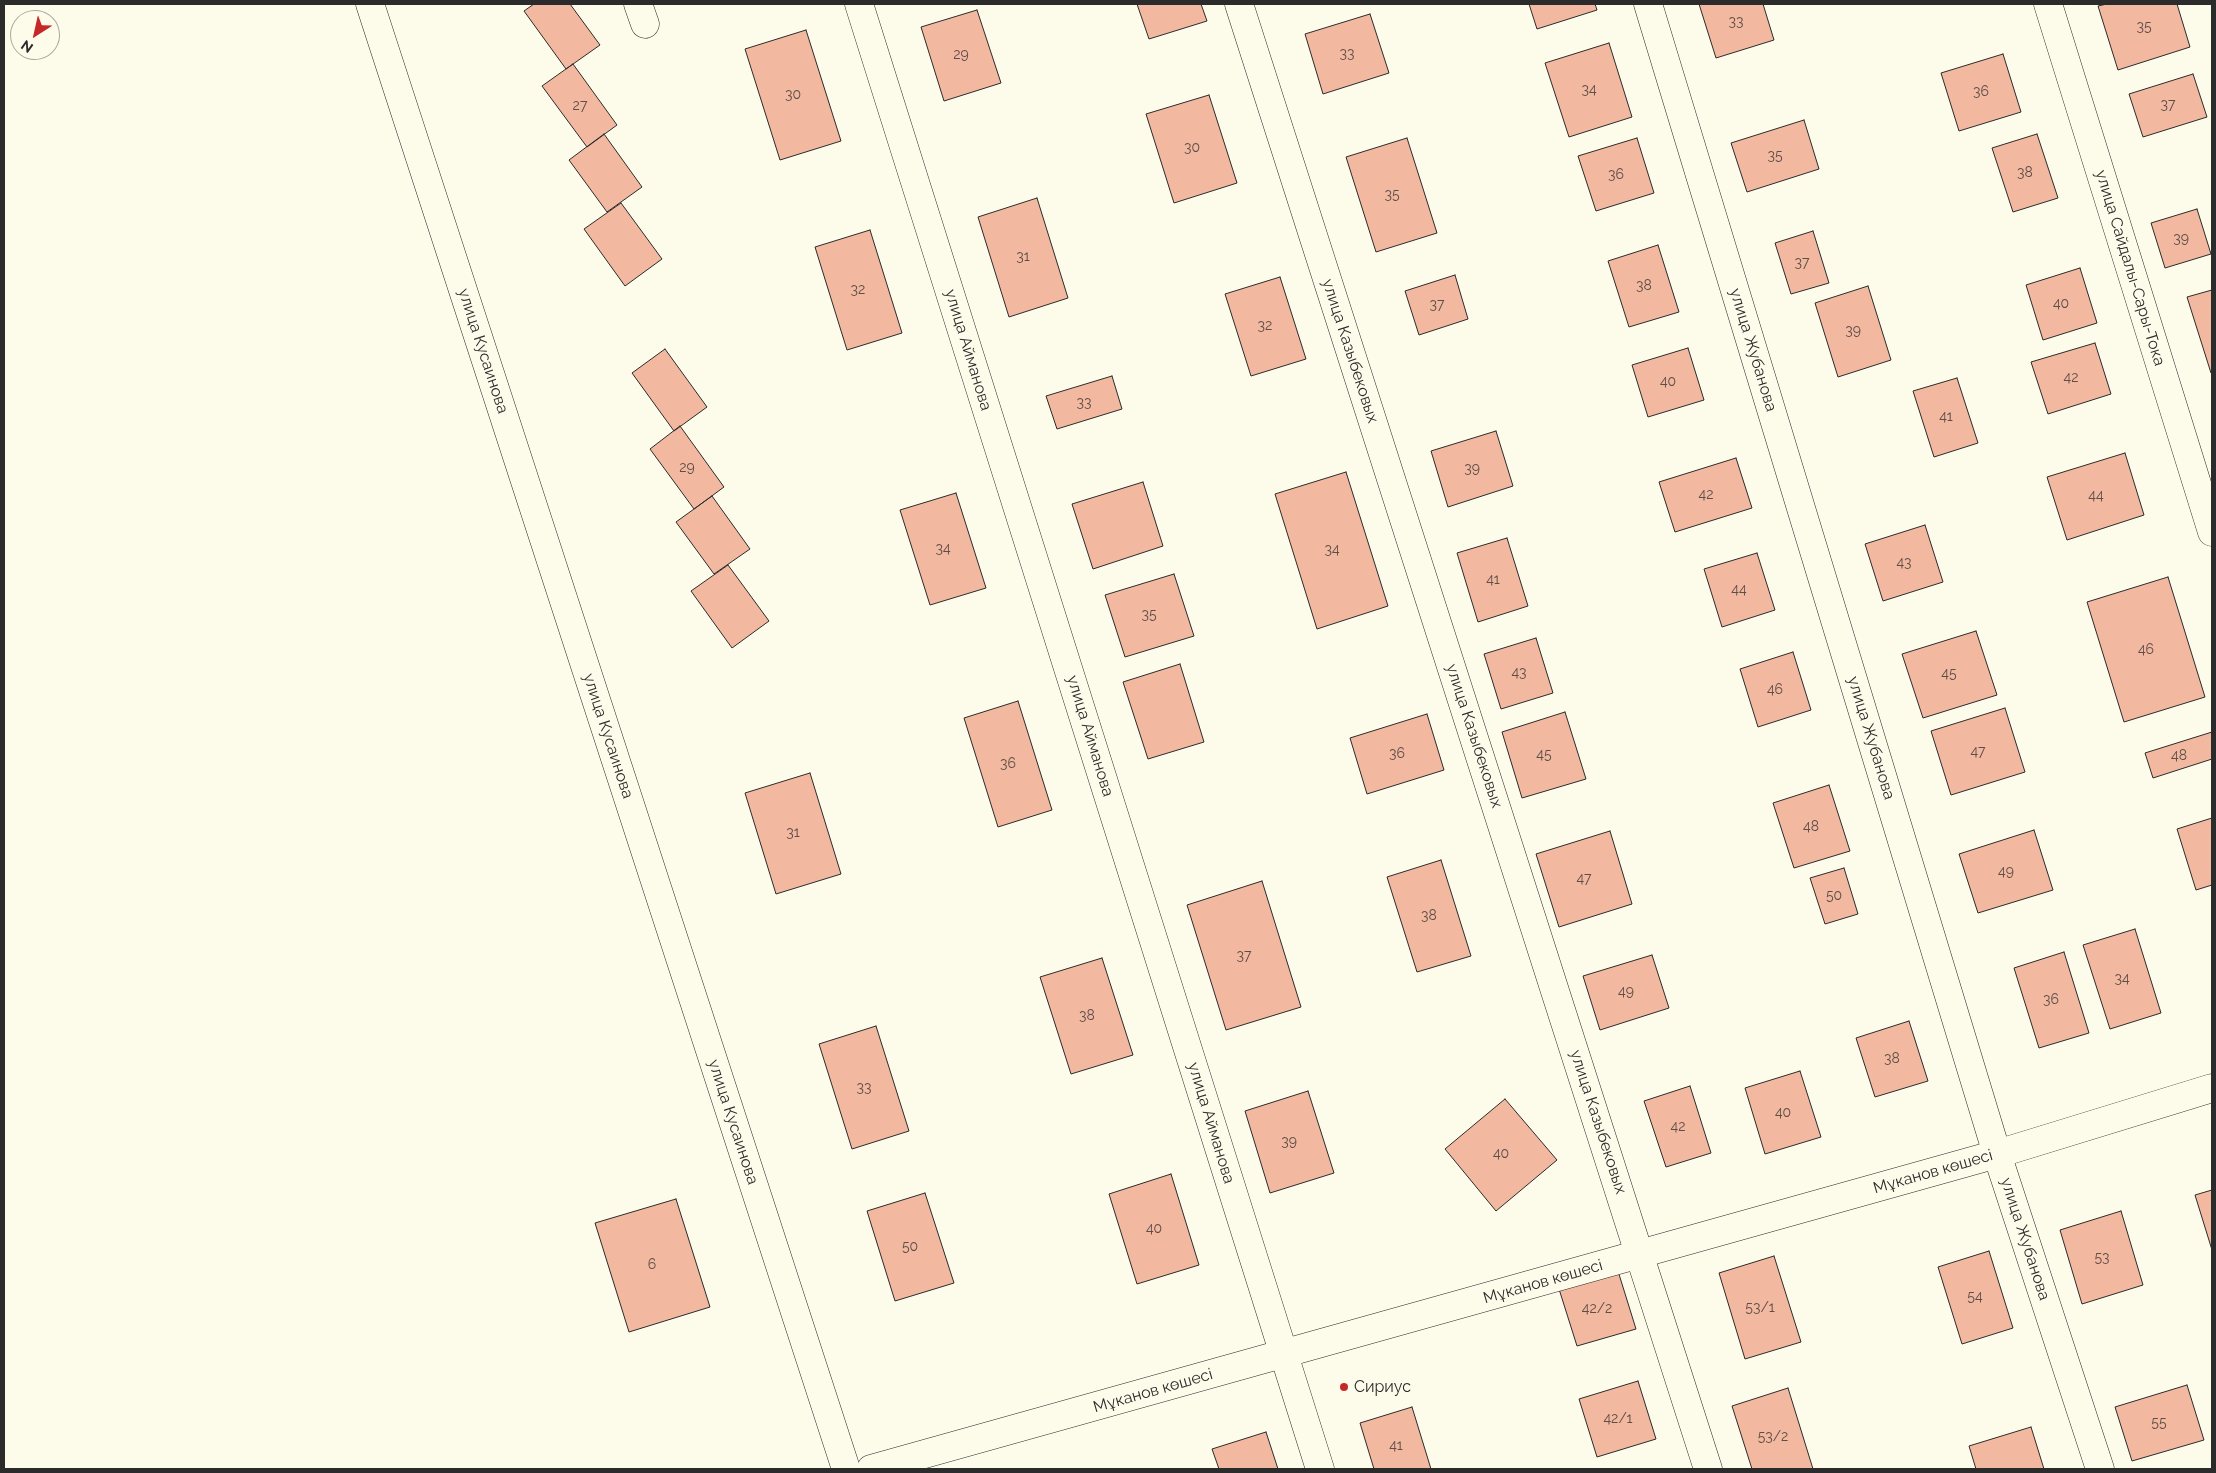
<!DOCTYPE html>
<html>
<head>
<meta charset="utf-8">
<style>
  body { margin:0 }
  #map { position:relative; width:2216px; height:1473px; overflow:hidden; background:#fdfbea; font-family:Raleway,sans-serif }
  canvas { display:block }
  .frame { position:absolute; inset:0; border:5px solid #2b2b2b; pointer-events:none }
  .north { position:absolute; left:10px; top:10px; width:50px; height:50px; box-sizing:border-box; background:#fdfbea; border:1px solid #a9a89e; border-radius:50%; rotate:215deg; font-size:14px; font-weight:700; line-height:20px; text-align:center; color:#2b2b2b }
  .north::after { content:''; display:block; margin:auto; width:18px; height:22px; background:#c62828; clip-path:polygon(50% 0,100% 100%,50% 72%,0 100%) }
</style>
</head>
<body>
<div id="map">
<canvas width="2216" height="1473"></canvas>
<div class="frame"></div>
<div class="north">N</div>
</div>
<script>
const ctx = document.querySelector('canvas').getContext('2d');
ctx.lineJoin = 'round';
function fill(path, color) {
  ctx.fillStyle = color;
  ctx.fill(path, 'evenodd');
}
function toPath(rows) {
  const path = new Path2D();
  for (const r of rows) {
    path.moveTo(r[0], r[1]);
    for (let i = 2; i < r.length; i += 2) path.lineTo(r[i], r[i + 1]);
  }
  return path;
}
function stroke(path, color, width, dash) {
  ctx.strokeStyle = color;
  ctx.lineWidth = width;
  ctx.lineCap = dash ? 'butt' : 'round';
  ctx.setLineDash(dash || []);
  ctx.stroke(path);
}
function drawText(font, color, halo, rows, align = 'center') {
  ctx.font = font + ' Raleway,sans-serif';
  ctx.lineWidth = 4;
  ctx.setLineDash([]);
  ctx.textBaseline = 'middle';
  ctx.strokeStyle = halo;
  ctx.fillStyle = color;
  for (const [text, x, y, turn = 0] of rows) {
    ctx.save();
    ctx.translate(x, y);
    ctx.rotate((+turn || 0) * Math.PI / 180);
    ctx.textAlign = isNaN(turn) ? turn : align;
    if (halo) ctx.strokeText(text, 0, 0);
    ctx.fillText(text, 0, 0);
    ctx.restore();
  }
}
const building = toPath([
  [534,4,570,4,600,45,566,69,524,11,534,4],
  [1137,4,1201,4,1207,21,1149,39,1137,4],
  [1529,4,1595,4,1597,10,1537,29,1529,4],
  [1699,4,1763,4,1774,40,1716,58,1699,4],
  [2107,4,2177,4,2190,47,2118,70,2098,6,2107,4],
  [977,10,1001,83,944,101,921,27,977,10],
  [1370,14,1389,73,1323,94,1305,34,1370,14],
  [806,30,841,141,780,160,745,49,806,30],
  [1609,43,1632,117,1569,137,1545,63,1609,43],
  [2003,54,2021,112,1959,131,1941,73,2003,54],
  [573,64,617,125,587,147,542,86,573,64],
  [2193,74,2207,117,2143,137,2129,94,2193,74],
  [1209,95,1237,183,1174,203,1146,114,1209,95],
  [1804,120,1819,169,1747,192,1731,143,1804,120],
  [604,134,642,187,607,212,569,160,604,134],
  [2037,134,2058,198,2013,212,1992,148,2037,134],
  [1407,138,1437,233,1376,252,1346,157,1407,138],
  [1637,138,1654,193,1596,211,1578,156,1637,138],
  [1037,198,1068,298,1009,317,978,217,1037,198],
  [621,203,662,259,625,286,584,229,621,203],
  [2197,209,2211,254,2165,268,2151,223,2197,209],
  [870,230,902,333,847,350,815,247,870,230],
  [1813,231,1829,283,1791,294,1775,243,1813,231],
  [1658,245,1679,312,1629,327,1608,261,1658,245],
  [2080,268,2097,323,2043,340,2026,285,2080,268],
  [1455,275,1468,319,1419,335,1405,291,1455,275],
  [1280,277,1306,359,1251,376,1225,294,1280,277],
  [1868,286,1891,360,1838,377,1815,303,1868,286],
  [2212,290,2212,373,2211,373,2187,297,2212,290],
  [2095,343,2111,394,2048,414,2031,362,2095,343],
  [1688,348,1704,400,1648,417,1632,365,1688,348],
  [665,349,707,407,674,431,632,373,665,349],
  [1112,376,1122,409,1057,429,1046,396,1112,376],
  [1957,378,1978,443,1934,457,1913,391,1957,378],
  [680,426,724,487,694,509,650,449,680,426],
  [1496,431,1513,486,1448,507,1431,451,1496,431],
  [2125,453,2144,515,2067,540,2047,477,2125,453],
  [1736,458,1752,508,1675,532,1659,482,1736,458],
  [1346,472,1388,606,1317,629,1275,494,1346,472],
  [1143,482,1163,546,1093,569,1072,504,1143,482],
  [956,493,986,588,930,605,900,510,956,493],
  [712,496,750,549,714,574,676,522,712,496],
  [1925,525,1943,582,1883,601,1865,544,1925,525],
  [1507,538,1528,606,1478,622,1457,553,1507,538],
  [1757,553,1775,610,1722,627,1704,569,1757,553],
  [728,565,769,621,732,648,691,591,728,565],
  [1174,574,1194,636,1125,657,1105,595,1174,574],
  [2168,577,2205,697,2124,722,2087,602,2168,577],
  [1976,631,1997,695,1923,718,1902,654,1976,631],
  [1536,638,1553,693,1501,709,1484,654,1536,638],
  [1793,652,1811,710,1758,727,1740,669,1793,652],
  [1180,664,1204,742,1148,759,1123,682,1180,664],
  [1018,701,1052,810,998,827,964,718,1018,701],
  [2005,708,2025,772,1951,795,1931,731,2005,708],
  [1565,712,1586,779,1522,798,1502,732,1565,712],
  [1427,714,1444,770,1367,794,1350,738,1427,714],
  [2212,732,2212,759,2153,778,2145,753,2212,732],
  [810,773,841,874,776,894,745,793,810,773],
  [1829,785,1850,851,1794,868,1773,803,1829,785],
  [2212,818,2212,885,2196,890,2177,829,2212,818],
  [2034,830,2053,890,1978,913,1959,854,2034,830],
  [1610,831,1632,904,1559,927,1536,854,1610,831],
  [1441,860,1471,956,1417,972,1387,877,1441,860],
  [1844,868,1858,914,1825,924,1810,878,1844,868],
  [1262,881,1301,1007,1226,1030,1187,905,1262,881],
  [2135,929,2161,1013,2110,1029,2083,945,2135,929],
  [2064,952,2089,1033,2039,1048,2014,968,2064,952],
  [1652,955,1669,1008,1600,1030,1583,976,1652,955],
  [1102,958,1133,1055,1071,1074,1040,977,1102,958],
  [1909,1021,1928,1081,1875,1097,1856,1038,1909,1021],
  [876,1026,909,1131,852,1149,819,1044,876,1026],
  [1800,1071,1821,1137,1765,1154,1745,1088,1800,1071],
  [1690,1086,1711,1153,1666,1167,1644,1101,1690,1086],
  [1308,1091,1334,1173,1270,1193,1245,1111,1308,1091],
  [1505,1099,1557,1160,1496,1211,1445,1149,1505,1099],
  [1171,1174,1199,1265,1137,1284,1109,1194,1171,1174],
  [2212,1190,2212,1250,2195,1195,2212,1190],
  [925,1193,954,1283,895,1301,867,1211,925,1193],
  [676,1199,710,1307,629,1332,595,1223,676,1199],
  [2121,1211,2143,1285,2082,1304,2060,1230,2121,1211],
  [1989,1251,2013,1328,1962,1344,1938,1267,1989,1251],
  [1774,1256,1801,1342,1745,1359,1719,1273,1774,1256],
  [1618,1271,1636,1329,1577,1346,1559,1289,1618,1271],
  [1638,1381,1656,1439,1597,1457,1579,1399,1638,1381],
  [2187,1385,2204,1440,2132,1461,2115,1407,2187,1385],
  [1788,1388,1813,1469,1752,1469,1732,1406,1788,1388],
  [1412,1407,1431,1469,1374,1469,1360,1423,1412,1407],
  [2031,1427,2044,1469,1976,1469,1969,1446,2031,1427],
  [1266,1432,1278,1469,1219,1469,1212,1449,1266,1432]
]);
fill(building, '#f2b8a0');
stroke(building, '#2b2b2b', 1);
const minor = toPath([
  [370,4,846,1469],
  [638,4,645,24],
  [859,4,1320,1469],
  [1239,4,1708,1469],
  [1648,4,1997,1154,2100,1469],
  [2048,4,2212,532]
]);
const tertiary = toPath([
  [871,1469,1997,1154,2212,1088]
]);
stroke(minor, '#2b2b2b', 29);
stroke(tertiary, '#2b2b2b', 29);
stroke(minor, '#fdfbea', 28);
stroke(tertiary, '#fdfbea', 28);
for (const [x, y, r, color] of [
  [1344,1387,5,"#c62828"]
]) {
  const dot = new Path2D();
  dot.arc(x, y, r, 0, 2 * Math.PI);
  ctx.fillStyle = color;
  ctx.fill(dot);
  stroke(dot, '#fdfbea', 2);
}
drawText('14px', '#5d4e48', null, [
  ["33",1736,22],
  ["35",2144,27],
  ["33",1347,54],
  ["29",961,55],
  ["34",1589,90],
  ["36",1981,92],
  ["30",793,95],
  ["37",2168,105],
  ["27",580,106],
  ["30",1192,148],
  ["35",1775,156],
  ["38",2025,173],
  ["36",1616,175],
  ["35",1392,195],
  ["39",2181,239],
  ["31",1023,257],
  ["37",1802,263],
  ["38",1644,286],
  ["32",858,290],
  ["40",2061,304],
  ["37",1437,305],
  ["32",1265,326],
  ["39",1853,331],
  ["42",2071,378],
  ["40",1668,382],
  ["33",1084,403],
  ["41",1946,417],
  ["29",687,468],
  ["39",1472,469],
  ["42",1706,495],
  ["44",2096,496],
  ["34",943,549],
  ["34",1332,550],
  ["43",1904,563],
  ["41",1493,580],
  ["44",1739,590],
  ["35",1149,615],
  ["46",2146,650],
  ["43",1519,673],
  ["45",1949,674],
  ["46",1775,690],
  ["47",1978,752],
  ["36",1397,754],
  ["45",1544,755],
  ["48",2179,756],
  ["36",1008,764],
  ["48",1811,827],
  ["31",793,833],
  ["49",2006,872],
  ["47",1584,879],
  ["50",1834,896],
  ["38",1429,916],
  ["37",1244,956],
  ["34",2122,979],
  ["49",1626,992],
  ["36",2051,1000],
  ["38",1087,1016],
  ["38",1892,1059],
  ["33",864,1088],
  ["40",1783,1113],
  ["42",1678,1127],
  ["39",1289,1142],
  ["40",1501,1154],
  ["40",1154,1229],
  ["50",910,1247],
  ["53",2102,1258],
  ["6",652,1265],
  ["54",1975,1297],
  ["53/1",1760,1308],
  ["42/2",1597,1309],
  ["42/1",1618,1419],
  ["55",2159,1423],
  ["53/2",1773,1437],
  ["41",1396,1446]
]);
drawText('16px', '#2b2b2b', '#fdfbea', [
  ["улица Сайдалы-Сары-Тока",2130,268,73],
  ["улица Айманова",968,350,73],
  ["улица Жубанова",1753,350,73],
  ["улица Кусаинова",483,351,72],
  ["улица Казыбековых",1350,351,72],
  ["улица Кусаинова",608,736,72],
  ["улица Айманова",1090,736,73],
  ["улица Казыбековых",1474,736,72],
  ["улица Жубанова",1871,738,73],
  ["улица Кусаинова",733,1122,72],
  ["улица Казыбековых",1598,1122,72],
  ["улица Айманова",1211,1123,73],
  ["Мұканов көшесі",1933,1172,-16],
  ["улица Жубанова",2025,1239,72],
  ["Мұканов көшесі",1543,1282,-16],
  ["Мұканов көшесі",1153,1391,-16]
]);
drawText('16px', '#2b2b2b', '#fdfbea', [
  ["Сириус",1354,1387]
], 'left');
</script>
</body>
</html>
